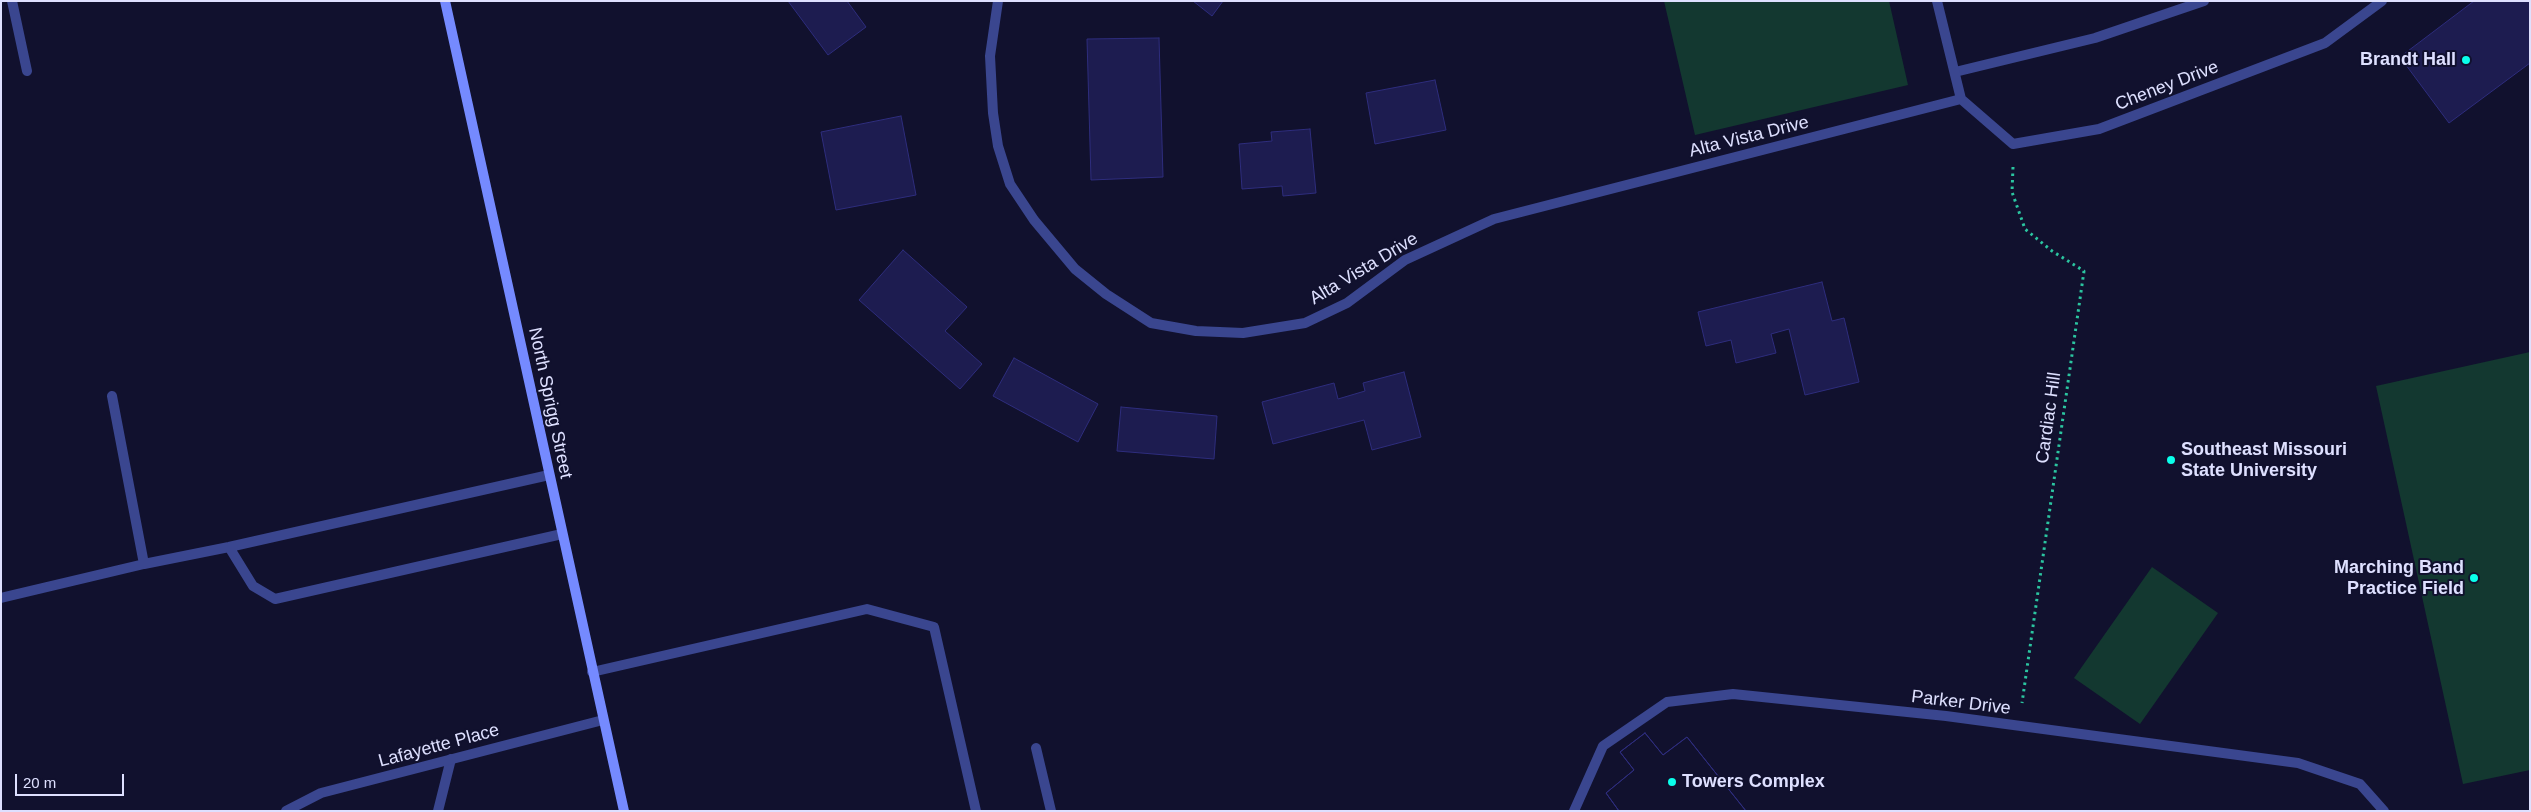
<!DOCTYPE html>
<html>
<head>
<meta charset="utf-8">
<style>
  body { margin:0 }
  #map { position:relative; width:2531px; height:812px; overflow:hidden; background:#11112e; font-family:Arial,sans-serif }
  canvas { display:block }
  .frame { position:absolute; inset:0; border:2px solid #dee0ff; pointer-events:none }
  .scale { position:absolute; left:15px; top:774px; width:109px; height:22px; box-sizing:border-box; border:2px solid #dee0ff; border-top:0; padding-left:6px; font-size:15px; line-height:18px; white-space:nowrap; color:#dee0ff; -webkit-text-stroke:4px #11112e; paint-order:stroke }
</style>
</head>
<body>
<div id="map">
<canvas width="2531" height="812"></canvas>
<div class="frame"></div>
<div class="scale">20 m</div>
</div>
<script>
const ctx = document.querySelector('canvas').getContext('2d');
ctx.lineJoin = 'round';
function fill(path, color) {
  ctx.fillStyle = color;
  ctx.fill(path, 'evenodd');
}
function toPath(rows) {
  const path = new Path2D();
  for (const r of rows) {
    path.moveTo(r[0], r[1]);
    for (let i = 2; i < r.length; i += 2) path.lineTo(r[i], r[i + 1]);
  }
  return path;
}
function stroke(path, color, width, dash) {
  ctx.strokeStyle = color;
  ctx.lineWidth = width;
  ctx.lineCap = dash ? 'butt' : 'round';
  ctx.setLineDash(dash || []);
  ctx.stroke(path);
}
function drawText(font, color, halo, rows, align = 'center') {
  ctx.font = font + ' Arial,sans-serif';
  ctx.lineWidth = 4;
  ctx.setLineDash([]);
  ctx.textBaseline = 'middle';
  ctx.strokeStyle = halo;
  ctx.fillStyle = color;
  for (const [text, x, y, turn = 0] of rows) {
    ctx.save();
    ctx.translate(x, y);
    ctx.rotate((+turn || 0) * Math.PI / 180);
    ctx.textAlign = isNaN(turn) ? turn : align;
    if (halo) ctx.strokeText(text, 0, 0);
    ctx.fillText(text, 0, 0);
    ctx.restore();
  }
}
fill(toPath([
  [1664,1,1889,1,1908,85,1695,135],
  [2530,352,2530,770,2463,784,2376,386],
  [2152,567,2218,613,2140,724,2074,678]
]), '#133830');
const building = toPath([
  [788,1,847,1,866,27,828,55,788,1],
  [1193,1,1223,1,1212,16,1193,1],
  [2474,1,2530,1,2530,63,2449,123,2400,57,2474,1],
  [1159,38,1163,177,1091,180,1087,39,1159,38],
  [1435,80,1446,130,1375,144,1366,93,1435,80],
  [901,116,916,195,836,210,821,132,901,116],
  [1310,129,1316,193,1283,196,1282,186,1242,189,1239,144,1272,141,1271,132,1310,129],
  [903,250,967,307,945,331,982,364,960,389,859,300,903,250],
  [1822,282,1832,321,1844,318,1859,382,1805,395,1789,329,1771,334,1776,353,1736,363,1731,340,1706,346,1698,312,1822,282],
  [1014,358,1098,404,1078,442,993,396,1014,358],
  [1404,372,1421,437,1372,450,1364,420,1273,444,1262,402,1334,383,1338,399,1365,391,1363,383,1404,372],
  [1121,407,1217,416,1214,459,1117,451,1121,407],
  [1645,733,1663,755,1687,737,1746,811,1619,811,1606,793,1634,770,1620,752,1645,733],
  [1645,733,1663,755,1687,737,1746,811,1619,811,1606,793,1634,770,1620,752,1645,733]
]);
fill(building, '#1d1c50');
stroke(building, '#2e2d7d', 1);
stroke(toPath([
  [2013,167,2012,192,2025,229,2052,251,2084,271,2022,703]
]), '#2bc5a0', 3, [2.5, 4]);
stroke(toPath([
  [12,1,27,71],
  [1955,72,2095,38,2204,1],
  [112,396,144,564],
  [229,547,253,586,275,599,562,534],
  [1,598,144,564,229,547,549,475],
  [592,672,867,609,934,627,976,811],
  [1036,748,1051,811],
  [438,811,451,759]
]), '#3a468f', 10);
stroke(toPath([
  [998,1,990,56,993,113,998,146,1010,184,1034,220,1075,269,1106,294,1151,323,1196,331,1243,333,1305,323,1347,303,1405,260,1494,219,1961,99],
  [1937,1,1961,99],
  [1961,99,2013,144,2099,129,2325,43,2382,1],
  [286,811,321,793,603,720],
  [1574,811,1603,746,1667,702,1733,694,1946,716,2298,763,2360,784,2384,811]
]), '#3a468f', 10);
stroke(toPath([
  [445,1,624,811]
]), '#758aff', 10);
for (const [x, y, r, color] of [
  [2466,60,5,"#0affeb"],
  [2171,460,5,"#0affeb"],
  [2474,578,5,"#0affeb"],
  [1672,782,5,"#0affeb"]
]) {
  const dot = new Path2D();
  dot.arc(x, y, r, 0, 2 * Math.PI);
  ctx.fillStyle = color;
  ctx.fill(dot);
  stroke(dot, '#11112e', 2);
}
drawText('bold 18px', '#dee0ff', '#11112e', [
  ["Brandt Hall",2456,60],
  ["Southeast Missouri",2181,450,"left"],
  ["State University",2181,471,"left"],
  ["Marching Band",2464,568],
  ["Practice Field",2464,589],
  ["Towers Complex",1682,782,"left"]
], 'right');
drawText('18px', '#dee0ff', '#11112e', [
  ["Cheney Drive",2167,86,-21],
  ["Alta Vista Drive",1749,137,-14],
  ["Alta Vista Drive",1364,269,-31],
  ["North Sprigg Street",550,403,78],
  ["Cardiac Hill",2049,418,-82],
  ["Parker Drive",1961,703,7],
  ["Lafayette Place",439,746,-15]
]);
</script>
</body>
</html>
